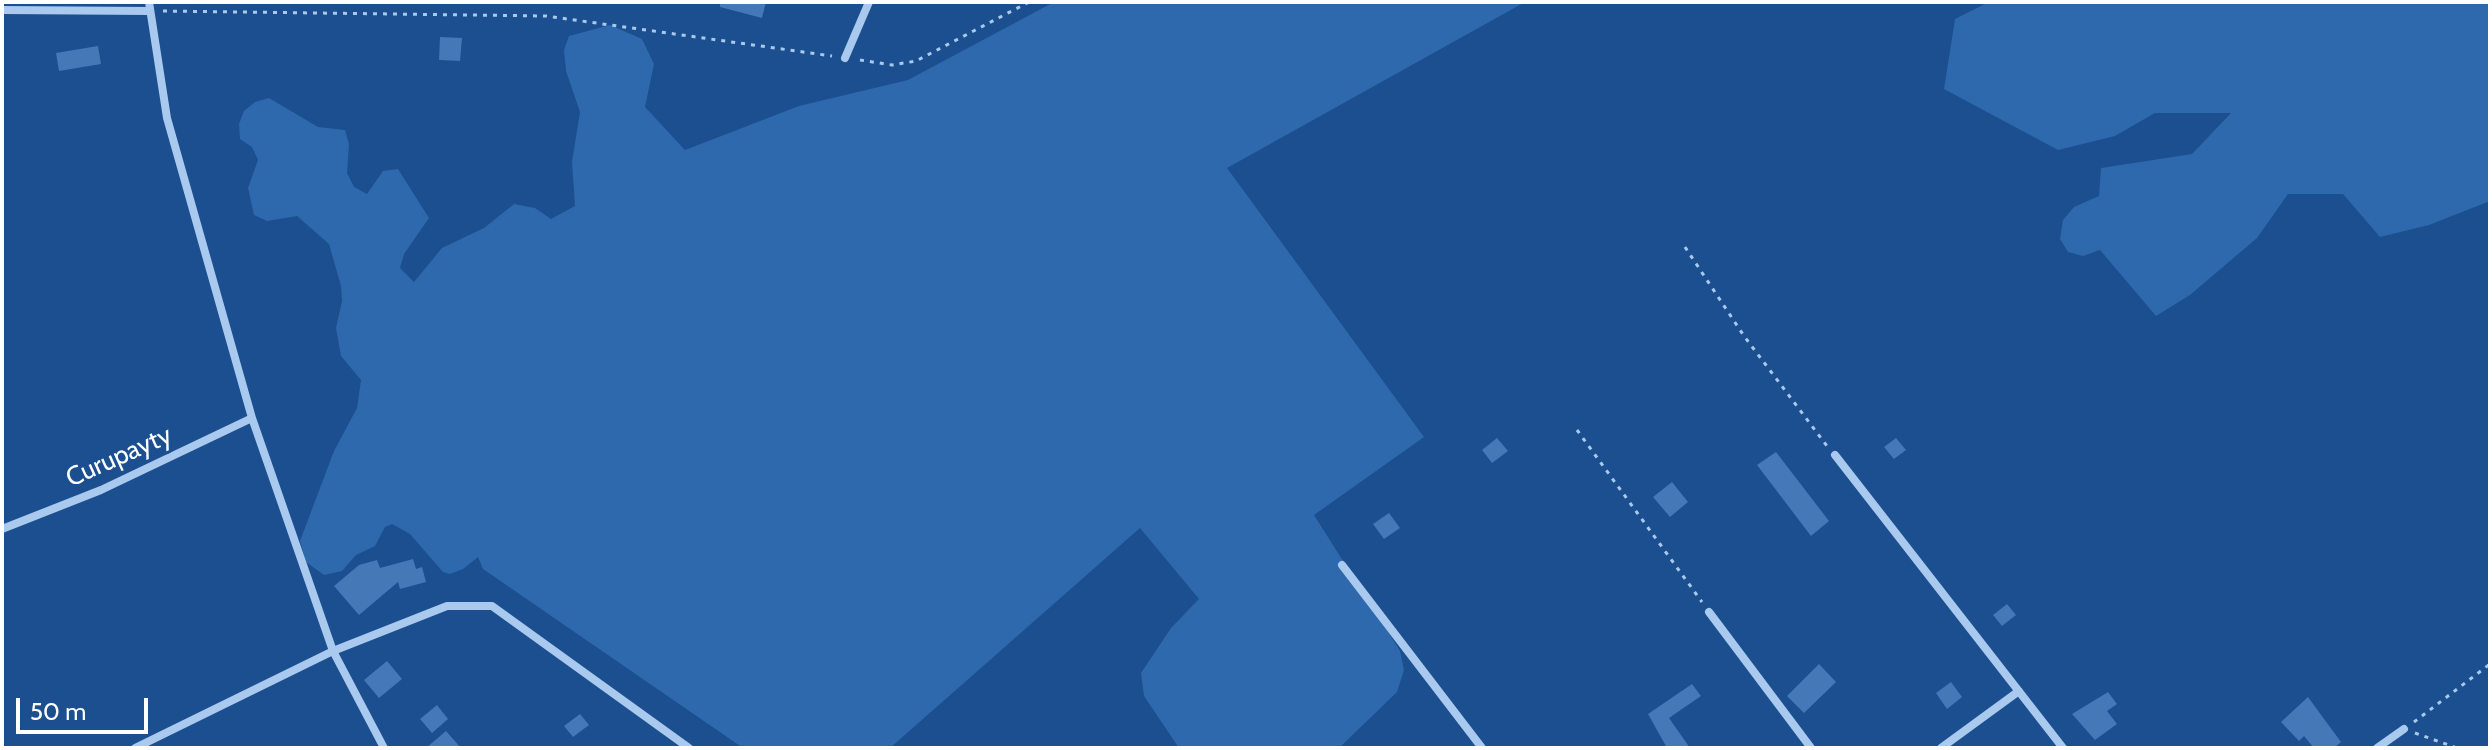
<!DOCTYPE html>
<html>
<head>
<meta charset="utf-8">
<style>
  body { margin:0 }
  #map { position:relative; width:2492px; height:750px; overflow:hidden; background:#1b4f8f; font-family:Cabin,sans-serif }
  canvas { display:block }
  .frame { position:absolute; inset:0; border:4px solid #fff; pointer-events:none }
  .scale { position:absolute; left:16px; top:698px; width:132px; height:36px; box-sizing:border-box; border:4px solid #fff; border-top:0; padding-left:10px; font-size:24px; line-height:28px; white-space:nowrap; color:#fff; -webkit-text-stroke:6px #1b4f8f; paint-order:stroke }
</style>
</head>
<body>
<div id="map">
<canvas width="2492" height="750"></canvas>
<div class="frame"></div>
<div class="scale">50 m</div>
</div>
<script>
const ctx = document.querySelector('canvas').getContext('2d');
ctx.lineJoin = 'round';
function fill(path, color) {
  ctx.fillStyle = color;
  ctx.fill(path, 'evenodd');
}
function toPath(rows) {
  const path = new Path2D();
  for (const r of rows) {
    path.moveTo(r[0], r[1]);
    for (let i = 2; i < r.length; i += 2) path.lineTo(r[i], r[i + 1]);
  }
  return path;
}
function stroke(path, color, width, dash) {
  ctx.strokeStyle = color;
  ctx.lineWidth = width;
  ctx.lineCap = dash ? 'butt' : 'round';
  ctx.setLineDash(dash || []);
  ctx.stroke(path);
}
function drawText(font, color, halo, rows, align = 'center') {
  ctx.font = font + ' Cabin,sans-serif';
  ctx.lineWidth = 6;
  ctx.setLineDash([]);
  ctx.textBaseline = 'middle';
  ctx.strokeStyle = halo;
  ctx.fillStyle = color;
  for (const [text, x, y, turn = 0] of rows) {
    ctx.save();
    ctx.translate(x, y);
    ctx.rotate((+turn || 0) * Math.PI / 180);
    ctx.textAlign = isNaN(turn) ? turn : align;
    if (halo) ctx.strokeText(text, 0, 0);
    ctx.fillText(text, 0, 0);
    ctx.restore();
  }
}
fill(toPath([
  [1054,2,1525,2,1227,168,1424,437,1314,515,1400,651,1404,670,1397,692,1339,748,1179,748,1144,696,1141,673,1171,628,1199,599,1140,528,890,748,743,748,483,569,478,557,463,569,450,574,443,572,410,534,392,524,385,527,375,546,356,555,342,571,324,575,306,562,300,541,334,451,357,408,361,380,341,356,336,328,342,301,341,286,329,244,297,216,267,221,254,215,248,188,258,160,252,147,240,139,239,124,244,111,255,102,269,98,318,127,345,130,349,144,347,173,354,187,367,194,383,171,398,169,429,218,404,254,400,268,414,282,442,248,484,228,514,204,535,208,551,219,575,206,572,162,580,112,566,71,564,50,569,36,610,25,642,39,654,64,645,107,685,150,799,106,908,80],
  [1989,2,2490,2,2490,201,2429,225,2380,237,2343,194,2288,194,2257,238,2190,295,2156,316,2100,250,2083,256,2068,252,2060,239,2063,220,2074,207,2099,196,2101,168,2192,154,2231,113,2155,113,2115,136,2058,150,1944,89,1955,19]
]), '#2e69ad');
fill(toPath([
  [720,2,766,2,762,18,720,7],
  [440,37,462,38,460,61,439,60],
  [98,46,101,64,59,71,56,53],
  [1497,438,1508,451,1492,463,1482,450],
  [1896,438,1906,450,1894,459,1884,447],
  [1776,452,1829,521,1811,536,1757,465],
  [1672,482,1688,502,1670,517,1653,497],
  [1389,513,1400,528,1384,539,1373,524],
  [413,559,416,569,422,567,426,582,400,589,398,582,359,615,334,586,359,565,377,560,380,568],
  [2007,604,2016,615,2002,626,1993,615],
  [387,661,402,679,379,698,364,680],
  [1819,664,1836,682,1804,713,1787,696],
  [1951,682,1962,697,1947,709,1936,693],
  [1692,684,1701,696,1669,718,1690,748,1667,748,1648,714],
  [2108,692,2117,704,2107,711,2117,724,2095,740,2072,714],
  [2308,697,2341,742,2334,748,2314,748,2304,736,2299,741,2281,722],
  [437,705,448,719,432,733,420,719],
  [580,714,589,725,573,737,564,726],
  [446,731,461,748,426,748]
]), '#4478b7');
stroke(toPath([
  [163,11,546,16,832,56],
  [860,60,892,65,916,61,1029,2],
  [1685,247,1744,336,1827,446],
  [1577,430,1702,602],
  [2414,722,2490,664],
  [2415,733,2457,748]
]), '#a9c9ee', 3, [4, 6]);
stroke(toPath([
  [149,2,167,118,252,418,333,651,384,748],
  [2,10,149,11],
  [845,58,869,2],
  [1835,455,2063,748],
  [2,529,101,490,252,418],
  [1342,565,1482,748],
  [1709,612,1811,748],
  [135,748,333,651,447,606,492,606,689,748],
  [1941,748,2019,691],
  [2377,748,2404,729]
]), '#a9c9ee', 8);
drawText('26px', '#fff', '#1b4f8f', [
  ["Curupayty",119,457,-24]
]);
</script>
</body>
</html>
